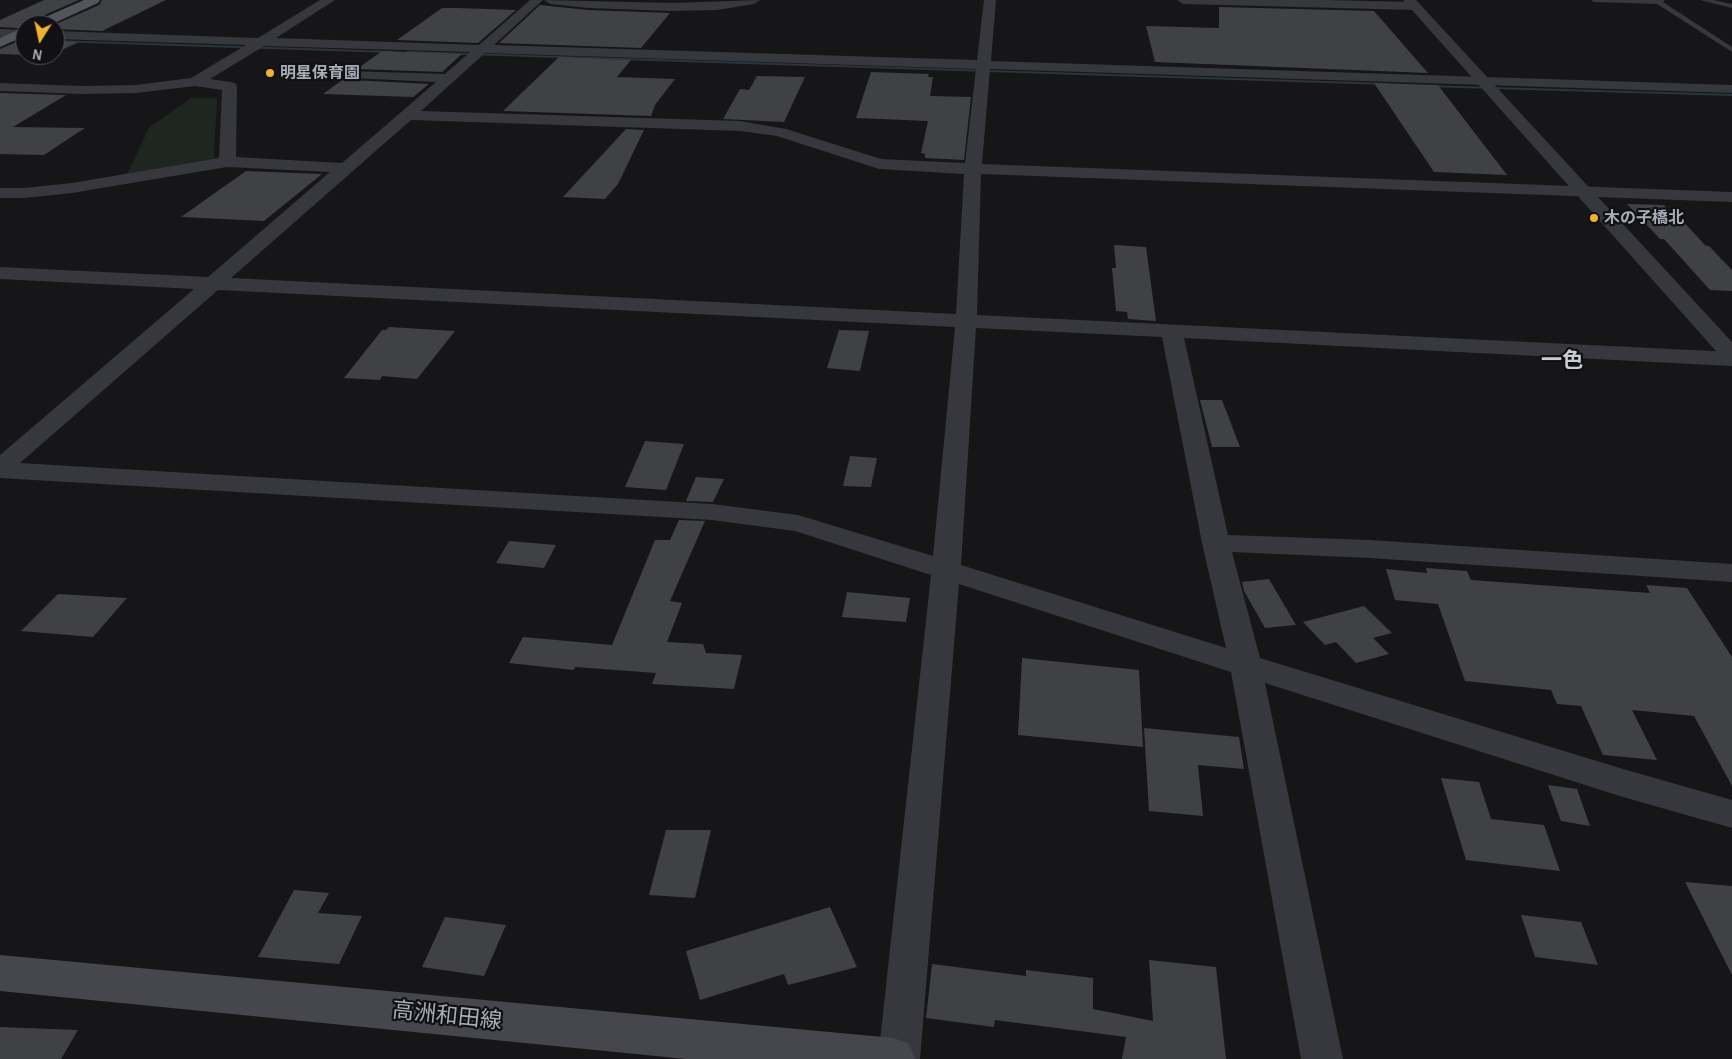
<!DOCTYPE html>
<html>
<head>
<meta charset="utf-8">
<style>
  body { margin:0 }
  #map { position:relative; width:1732px; height:1059px; overflow:hidden; background:#161618; font-family:"Alegreya Sans",sans-serif }
  canvas { display:block }
  .north { position:absolute; left:15px; top:15px; width:50px; height:50px; box-sizing:border-box; background:#111113; border:1px solid #4d4f55; border-radius:50%; rotate:190deg; font-size:14px; font-weight:700; line-height:20px; text-align:center; color:#a8adb8 }
  .north::after { content:''; display:block; margin:auto; width:18px; height:22px; background:#f2b134; clip-path:polygon(50% 0,100% 100%,50% 72%,0 100%) }
</style>
</head>
<body>
<div id="map">
<canvas width="1732" height="1059"></canvas>
<div class="north">N</div>
</div>
<script>
const ctx = document.querySelector('canvas').getContext('2d');
ctx.lineJoin = 'round';
function fill(path, color) {
  ctx.fillStyle = color;
  ctx.fill(path, 'evenodd');
}
function toPath(rows) {
  const path = new Path2D();
  for (const r of rows) {
    path.moveTo(r[0], r[1]);
    for (let i = 2; i < r.length; i += 2) path.lineTo(r[i], r[i + 1]);
  }
  return path;
}
function stroke(path, color, width, dash) {
  ctx.strokeStyle = color;
  ctx.lineWidth = width;
  ctx.lineCap = dash ? 'butt' : 'round';
  ctx.setLineDash(dash || []);
  ctx.stroke(path);
}
function drawText(font, color, halo, rows, align = 'center') {
  ctx.font = font + ' "Alegreya Sans","Noto Sans JP",sans-serif';
  ctx.lineWidth = 4.5;
  ctx.setLineDash([]);
  ctx.textBaseline = 'middle';
  ctx.strokeStyle = halo;
  ctx.fillStyle = color;
  for (const [text, x, y, turn = 0] of rows) {
    ctx.save();
    ctx.translate(x, y);
    ctx.rotate((+turn || 0) * Math.PI / 180);
    ctx.textAlign = isNaN(turn) ? turn : align;
    if (halo) ctx.strokeText(text, 0, 0);
    ctx.fillText(text, 0, 0);
    ctx.restore();
  }
}
fill(toPath([
  [191,98,217,98,214,159,127,174,149,128]
]), '#1e261f');
fill(toPath([
  [0,38,25,39,25,41,0,40,0,38],
  [55,40,392,51,394,52,392,53,55,42,55,40],
  [406,51,1387,83,1389,84,1387,85,408,53,406,51],
  [1425,85,1732,94,1732,96,1427,87,1425,87,1425,85]
]), '#2c353c');
fill(toPath([
  [44,0,79,0,33,20,31,25,18,28,0,27,0,20],
  [102,0,166,0,102,31,55,29,54,25,99,5],
  [540,5,588,10,670,13,641,48,499,43],
  [1219,7,1374,11,1428,73,1155,62,1146,26,1219,28],
  [442,8,457,8,516,10,478,43,397,40],
  [21,40,25,40,25,55,0,54,0,49],
  [55,41,79,42,55,53],
  [382,51,462,54,442,72,357,69],
  [559,57,631,60,617,77,675,79,655,105,651,116,503,111],
  [871,72,929,74,928,77,933,77,930,96,971,97,964,160,925,158,925,154,921,153,928,121,856,118],
  [757,76,805,77,784,122,723,119,740,89,749,90],
  [345,78,351,80,429,84,413,97,323,94],
  [1374,83,1438,85,1507,175,1434,172],
  [0,93,66,95,13,127,85,128,44,155,0,154],
  [626,129,644,130,618,184,605,199,563,197],
  [246,171,322,174,264,221,181,217],
  [1627,204,1664,205,1675,216,1678,216,1706,246,1709,246,1732,270,1732,291,1710,290,1664,239,1660,239],
  [1114,245,1146,247,1156,321,1128,319,1127,312,1116,311,1112,268,1116,268],
  [389,327,455,331,417,379,382,376,380,380,344,378,382,330,386,330],
  [839,330,869,331,860,371,827,368],
  [1200,400,1222,400,1240,447,1212,447],
  [645,441,684,444,666,490,625,487],
  [850,456,877,458,871,487,843,486],
  [696,477,724,479,713,502,686,501],
  [679,520,705,521,670,601,682,603,667,642,703,644,706,653,742,655,734,689,652,684,656,673,575,667,574,670,509,663,523,637,612,645,655,540,670,540],
  [509,541,556,545,544,568,496,563],
  [1426,568,1467,571,1471,580,1650,593,1646,585,1687,588,1732,657,1732,786,1694,716,1632,710,1657,760,1603,755,1581,706,1557,704,1551,690,1465,681,1438,604,1395,600,1386,569,1427,573],
  [1269,579,1296,625,1265,628,1244,591,1242,582],
  [847,592,910,598,906,622,842,617],
  [58,594,127,598,93,637,21,631],
  [1364,606,1392,633,1373,638,1389,654,1356,663,1336,642,1325,645,1303,622],
  [1022,658,1139,670,1143,747,1018,735],
  [1144,728,1239,737,1244,769,1198,765,1203,816,1149,811],
  [1441,778,1479,782,1491,819,1544,825,1560,871,1466,860],
  [1548,785,1577,789,1590,826,1561,821],
  [666,830,711,830,695,898,649,895],
  [1685,882,1732,886,1732,975],
  [294,890,329,893,318,913,362,916,339,964,258,957],
  [830,907,857,967,788,985,784,974,700,1000,686,951],
  [1521,915,1581,922,1598,965,1535,957],
  [445,917,506,925,484,976,422,967],
  [1149,960,1216,967,1226,1059,1122,1059,1126,1037,995,1020,994,1027,926,1018,932,964,1026,976,1026,970,1093,978,1093,1009,1153,1021],
  [0,1027,78,1030,61,1059,0,1059]
]), '#404145');
fill(toPath([
  [1591,0,1665,0,1663,2,1732,47,1732,52,1657,4,1594,2,1591,0],
  [1700,0,1713,0,1732,4,1732,8,1700,0]
]), '#37383d');
fill(toPath([
  [320,0,335,0,276,38,479,45,530,0,543,0,494,45,977,60,984,0,996,0,991,61,1732,85,1732,93,990,69,982,164,1732,192,1732,202,981,174,977,315,1732,352,1732,366,1184,338,1228,535,1370,540,1732,564,1732,582,1370,558,1232,552,1260,658,1623,769,1732,800,1732,828,1623,797,1265,683,1343,1059,1301,1059,1231,672,959,584,920,1059,878,1059,931,575,795,531,712,520,0,478,0,455,194,289,0,279,0,267,208,277,330,172,227,167,72,193,24,198,0,198,0,188,24,188,72,183,219,158,222,90,195,86,136,93,83,94,0,91,0,83,83,86,136,85,191,78,246,45,55,39,55,31,258,38,320,0],
  [264,46,470,52,445,74,346,71,344,74,346,77,351,78,436,82,342,163,236,157,237,86,235,83,230,82,210,79,264,46],
  [485,53,976,69,965,163,881,159,786,129,740,121,421,111,485,53],
  [411,120,740,131,777,136,879,169,964,174,956,314,231,278,411,120],
  [218,290,955,327,933,556,798,515,712,504,20,463,218,290],
  [976,328,1162,337,1202,543,1226,648,961,565,976,328],
  [544,0,672,3,760,0,754,4,717,10,672,11,588,8,550,4,544,0],
  [1177,0,1325,0,1414,2,1420,6,1414,10,1183,4,1177,0],
  [0,29,25,30,25,38,0,37,0,29]
]), '#37383d');
fill(toPath([
  [1403,0,1416,0,1732,342,1732,362,1724,360,1403,0]
]), '#37383d');
fill(toPath([
  [0,955,894,1038,909,1044,915,1059,686,1059,0,991,0,955]
]), '#45474d');
fill(toPath([
  [84,0,100,0,98,3,50,25,33,25,34,22,84,0],
  [25,27,25,36,0,47,0,38,25,27]
]), '#53555c');
for (const [x, y, r, color] of [
  [270,73,5,"#f2b134"],
  [1594,218,5,"#f2b134"]
]) {
  const dot = new Path2D();
  dot.arc(x, y, r, 0, 2 * Math.PI);
  ctx.fillStyle = color;
  ctx.fill(dot);
  stroke(dot, '#111113', 2);
}
drawText('bold 16px', '#a8adb8', '#111113', [
  ["明星保育園",280,73],
  ["木の子橋北",1604,218]
], 'left');
drawText('bold 21px', '#c9ccd4', '#111113', [
  ["一色",1562,361]
]);
drawText('22px', '#a8adb8', '#111113', [
  ["高洲和田線",447,1016,6]
]);
</script>
</body>
</html>
